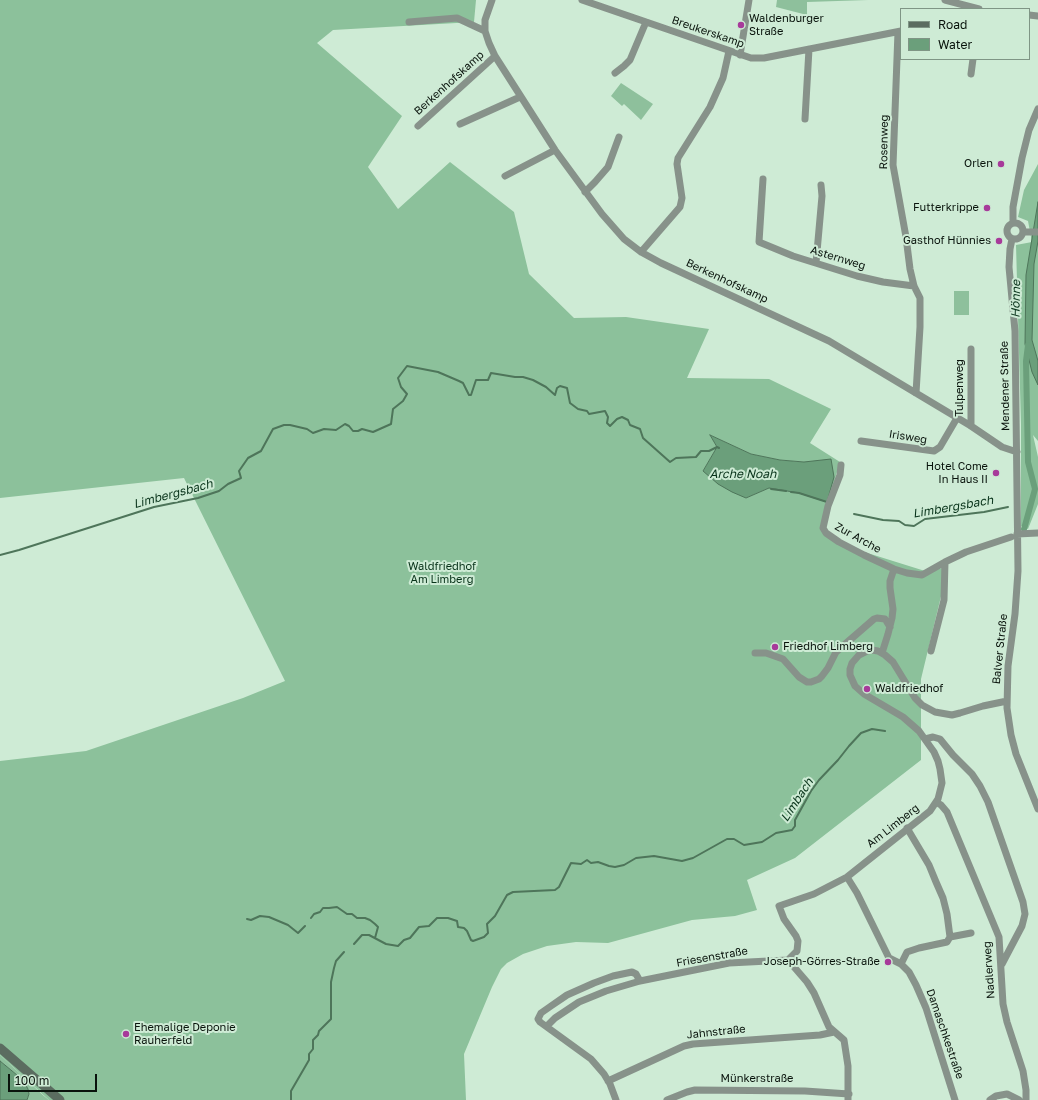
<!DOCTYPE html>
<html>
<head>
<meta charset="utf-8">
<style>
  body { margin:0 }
  #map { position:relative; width:1038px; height:1100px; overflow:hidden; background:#ceebd5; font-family:"Golos Text",sans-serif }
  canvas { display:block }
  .legend { position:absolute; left:900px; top:8px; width:130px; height:52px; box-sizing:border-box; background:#ceebd5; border:1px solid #7f9585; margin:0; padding:5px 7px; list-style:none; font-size:12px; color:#09130c }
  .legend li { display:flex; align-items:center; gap:8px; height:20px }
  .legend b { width:20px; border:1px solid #7f9585 }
  .scale { position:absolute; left:8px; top:1074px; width:89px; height:18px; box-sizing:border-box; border:2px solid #09130c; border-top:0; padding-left:5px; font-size:12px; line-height:14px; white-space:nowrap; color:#09130c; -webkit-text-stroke:3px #ceebd5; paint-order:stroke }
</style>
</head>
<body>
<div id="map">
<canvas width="1038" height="1100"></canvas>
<ul class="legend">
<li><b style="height:5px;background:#5b6c60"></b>Road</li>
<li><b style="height:11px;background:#6b9f7b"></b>Water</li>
</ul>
<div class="scale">100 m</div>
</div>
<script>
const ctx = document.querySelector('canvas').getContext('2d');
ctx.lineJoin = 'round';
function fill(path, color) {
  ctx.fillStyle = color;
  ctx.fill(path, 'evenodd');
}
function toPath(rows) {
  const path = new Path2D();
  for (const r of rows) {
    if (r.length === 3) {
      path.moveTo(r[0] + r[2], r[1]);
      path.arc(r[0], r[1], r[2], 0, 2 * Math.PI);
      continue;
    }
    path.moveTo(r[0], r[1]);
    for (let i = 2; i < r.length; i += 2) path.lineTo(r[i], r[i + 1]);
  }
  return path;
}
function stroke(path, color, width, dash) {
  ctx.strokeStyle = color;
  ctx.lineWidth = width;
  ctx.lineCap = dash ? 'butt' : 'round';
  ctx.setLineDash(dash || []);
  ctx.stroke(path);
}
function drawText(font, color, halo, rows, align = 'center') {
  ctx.font = font + ' "Golos Text",sans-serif';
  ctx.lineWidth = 4;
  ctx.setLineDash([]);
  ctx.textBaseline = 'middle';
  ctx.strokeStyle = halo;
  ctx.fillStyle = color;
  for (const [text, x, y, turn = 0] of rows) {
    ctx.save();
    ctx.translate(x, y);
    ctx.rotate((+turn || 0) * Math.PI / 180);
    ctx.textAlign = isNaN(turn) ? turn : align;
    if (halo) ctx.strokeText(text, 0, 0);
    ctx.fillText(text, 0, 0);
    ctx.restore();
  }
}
fill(toPath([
  [777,0,868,0,807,2,807,15,776,7],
  [621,83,653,104,641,120,624,104,622,106,611,96],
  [954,291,969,291,969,315,954,315],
  [0,1055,44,1096,49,1100,27,1100,29,1094,28,1089,23,1080,0,1061]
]), '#8ec09c');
fill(toPath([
  [0,0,476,0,474,22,333,30,317,43,402,116,368,167,398,209,450,162,514,212,529,274,574,318,626,317,709,329,687,378,769,379,831,409,810,443,840,462,820,529,861,551,925,571,943,568,943,588,921,679,921,760,795,858,747,880,757,910,735,916,692,920,608,943,576,942,547,946,523,954,507,963,501,969,492,987,464,1054,466,1100,49,1100,0,1055,0,761,86,751,243,698,285,681,184,478,0,498],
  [710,435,751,454,780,460,804,462,827,502,799,493,769,488,746,498,703,471,717,447],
  [1038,164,1038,441,1033,435,1038,457,1038,504,1028,529,1021,526,1021,424,1016,245,1032,242,1028,221,1018,217,1024,190]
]), '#8cc19b');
const water = toPath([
  [1038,202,1038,241,1034,264,1032,340,1038,361,1038,385,1032,372,1025,344,1026,275,1038,202],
  [710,435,751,454,780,460,804,462,831,459,834,477,827,502,799,493,769,488,746,498,732,492,718,484,703,471,717,447,710,435],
  [0,1061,23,1080,28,1089,29,1094,27,1100,0,1100,0,1061]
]);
fill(water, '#6b9f7b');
stroke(water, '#4e755a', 1);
stroke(toPath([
  [771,489,786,491],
  [791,492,799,493,827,502],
  [854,514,883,520,899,521,905,525,914,526,925,519,984,512,1008,507],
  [0,555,19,550,154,507,198,498,219,491,228,484,241,478,239,471,248,458,261,451,273,429,284,425,290,425,307,429,313,433,324,429,336,430,345,424,349,426,353,431,358,431,362,429,373,432,391,424,393,409,403,401,407,394,401,387,398,378,407,366,438,372,459,381,463,383,469,395,471,395,476,380,488,380,491,373,515,377,523,377,533,380,546,387,555,395,557,388,560,386,567,388,570,403,578,409,587,411,589,414,605,411,608,417,607,423,610,426,617,419,622,417,628,420,630,425,640,429,643,438,670,462,676,458,696,457,701,451,709,451,717,447,719,448],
  [311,918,314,914,320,912,323,908,329,908,337,907,347,914,352,914,357,918,365,918,370,920,375,924,378,927,375,938],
  [247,919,251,920,260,916,269,917,288,925,298,933,305,926],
  [354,944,362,935,369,935,386,944,398,946,404,940,410,938,419,927,429,926,437,918,448,918,457,921,458,927,464,928,467,931,471,940,473,941,484,937,488,933,487,924,495,916,507,895,513,892,555,890,559,887,571,863,581,864,587,860,591,863,598,862,609,866,615,867,624,865,636,858,654,856,682,861,693,858,727,839,734,839,744,845,762,842,776,833,792,830,795,826,795,820,811,791,819,780,838,760,849,746,861,733,872,729,885,731],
  [291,1100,291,1091,309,1060,309,1054,313,1049,313,1040,318,1035,319,1031,331,1019,331,982,334,968,336,961,344,952]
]), '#4e755a', 2);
stroke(toPath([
  [1024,529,1035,489,1028,462,1026,361,1028,345]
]), '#6b9f7b', 6);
stroke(toPath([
  [492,0,485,20,485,31,489,43,495,56,555,150,602,214,624,239,641,252,661,263,829,341,971,426,1002,447,1017,452],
  [582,0,751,58,764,58,901,31],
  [945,0,979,9],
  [1029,15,1038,16],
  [409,22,457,18,485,31],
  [898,32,893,165,906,237,910,269,914,286,920,298,920,327,916,393],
  [740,55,749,0],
  [615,73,624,66,630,60,646,22],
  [971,74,973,59],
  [805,119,809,49],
  [460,124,520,97],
  [418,126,495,56],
  [505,176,555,150],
  [763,179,759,242,793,256,857,276,883,282,914,286],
  [585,192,595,182,608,167,619,137],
  [1015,231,8],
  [1013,223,1013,207,1022,158,1029,130,1038,109],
  [1024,232,1038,232],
  [1012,239,1010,249,1009,267,1015,331,1018,571,1015,614,1008,666,1007,708,1011,735,1016,754,1038,809],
  [641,252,680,207,682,198,677,164,678,158,710,107,723,78,729,51],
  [816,263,822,196,821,185],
  [971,349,971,426],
  [861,441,934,451,940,447,957,418],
  [841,465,840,475,828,506,823,528,826,533,839,542,864,555,894,569,907,573,922,575,945,562],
  [1017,534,1038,533],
  [931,651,944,600,945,562,966,552,1011,537],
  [755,653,766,653,783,659,799,677,807,682,811,682,819,679,822,676,828,668,836,652,874,619,877,618,885,619,890,627],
  [882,653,888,634,892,618,893,609,890,588,890,581,894,569],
  [925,739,933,737,940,739,953,755,972,774,980,786,988,802,1023,902,1025,914,1022,926,1002,964],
  [936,802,941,805,947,812,999,937,1003,1004,1007,1022,1023,1071,1026,1090,1026,1100],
  [847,877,857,893,889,958,901,964,909,972,916,985,926,1008,955,1100],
  [950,937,971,933],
  [788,960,807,982,814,993,829,1027,844,1040,848,1066,848,1100],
  [901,964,907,952,919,948,947,942,950,937,947,914,943,898,936,882,929,865,907,828],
  [547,1026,555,1018,579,1002,606,991,640,981,729,963,788,960,797,951,798,941,796,936,784,919,779,906,814,894,847,877,930,811,938,799,942,783,940,769,938,761,934,752,919,731,903,717,864,694,855,686,850,675,850,669,852,663,859,655,867,651,872,650,878,651,885,655,893,662,915,698,922,705,935,712,952,715,960,713,983,706,1007,701],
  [608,1081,684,1046,693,1044,820,1035,834,1032],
  [616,1100,610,1084,604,1074,591,1059,540,1022,538,1019,541,1013,551,1006,567,995,594,983,613,976,632,972,636,974,640,981],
  [667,1100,687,1092,695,1090,805,1091,849,1094],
  [990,1100,996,1096,1007,1094,1019,1100]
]), '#87928a', 7);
stroke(toPath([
  [0,1048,60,1100]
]), '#5b6c60', 9);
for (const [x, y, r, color] of [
  [741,25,4,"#a73a9a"],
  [1001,164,4,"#a73a9a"],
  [987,208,4,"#a73a9a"],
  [999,241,4,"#a73a9a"],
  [996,473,4,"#a73a9a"],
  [775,647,4,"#a73a9a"],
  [867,689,4,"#a73a9a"],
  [888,962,4,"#a73a9a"],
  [126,1034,4,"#a73a9a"]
]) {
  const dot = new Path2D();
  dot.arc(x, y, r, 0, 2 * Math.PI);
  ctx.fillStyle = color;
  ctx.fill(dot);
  stroke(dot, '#ceebd5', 1.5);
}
drawText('11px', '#09130c', '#ceebd5', [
  ["Waldenburger",749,19,"left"],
  ["Straße",749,32,"left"],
  ["Orlen",993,164],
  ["Futterkrippe",979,208],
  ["Gasthof Hünnies",991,241],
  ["Hotel Come",988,467],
  ["In Haus II",988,480],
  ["Friedhof Limberg",783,647,"left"],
  ["Waldfriedhof",875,689,"left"],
  ["Joseph-Görres-Straße",880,962],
  ["Ehemalige Deponie",134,1028,"left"],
  ["Rauherfeld",134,1041,"left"]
], 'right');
drawText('11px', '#09130c', '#ceebd5', [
  ["Breukerskamp",708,32,19],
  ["Berkenhofskamp",449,83,-42],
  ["Rosenweg",884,142,-89],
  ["Asternweg",838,258,17],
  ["Berkenhofskamp",727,281,25],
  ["Mendener Straße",1005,386,-91],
  ["Tulpenweg",960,388,-90],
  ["Irisweg",908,437,9],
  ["Zur Arche",858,538,29],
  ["Balver Straße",1000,649,-84],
  ["Am Limberg",893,826,-38],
  ["Friesenstraße",712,957,-10],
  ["Nadlerweg",989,970,-94],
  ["Jahnstraße",716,1032,-6],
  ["Damaschkestraße",945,1034,71],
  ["Münkerstraße",757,1079]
]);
drawText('11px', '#09331a', '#ceebd5', [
  ["Waldfriedhof",442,567],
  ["Am Limberg",442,580]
]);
drawText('italic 12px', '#08331a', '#ceebd5', [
  ["Hönne",1016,299,-89],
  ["Arche Noah",743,474],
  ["Limbergsbach",173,494,-15],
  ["Limbergsbach",953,507,-10],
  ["Limbach",797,800,-57]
]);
</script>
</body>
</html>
